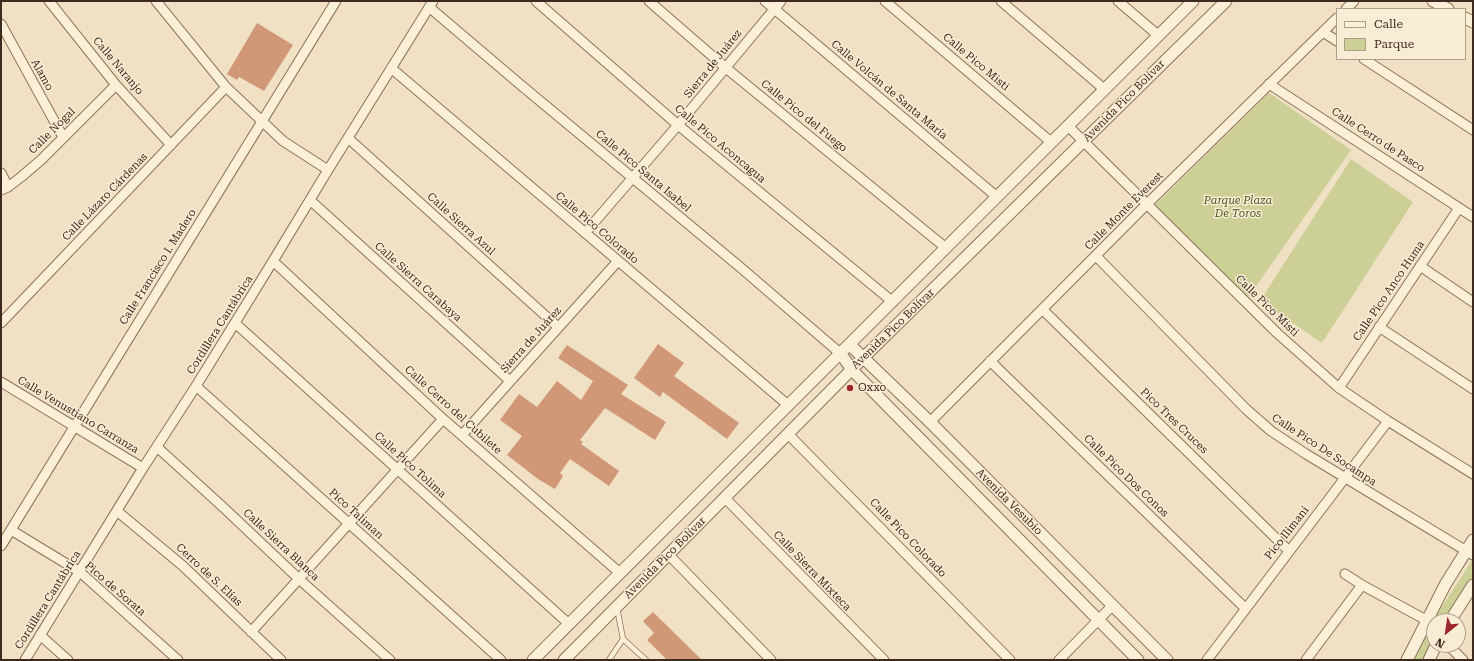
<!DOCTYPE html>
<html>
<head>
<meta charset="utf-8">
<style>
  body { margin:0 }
  #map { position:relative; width:1474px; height:661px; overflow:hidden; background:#f1e1c4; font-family:"Roboto Serif",serif }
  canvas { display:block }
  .frame { position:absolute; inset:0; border:2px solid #3c2b1e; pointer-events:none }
  .legend { position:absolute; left:1336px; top:8px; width:130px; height:52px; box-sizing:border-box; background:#f8ecd4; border:1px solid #ad9f8b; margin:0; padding:5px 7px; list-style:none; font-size:12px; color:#3c2b1e }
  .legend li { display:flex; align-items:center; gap:8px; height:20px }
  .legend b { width:20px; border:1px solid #ad9f8b }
  .north { position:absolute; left:1426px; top:613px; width:40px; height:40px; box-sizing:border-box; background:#f8ecd4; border:1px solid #ad9f8b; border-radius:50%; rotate:210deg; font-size:11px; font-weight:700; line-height:16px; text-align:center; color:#3c2b1e }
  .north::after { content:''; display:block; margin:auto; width:14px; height:18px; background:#9f252c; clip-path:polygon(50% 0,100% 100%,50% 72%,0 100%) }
</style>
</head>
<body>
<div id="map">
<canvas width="1474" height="661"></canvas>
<div class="frame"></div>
<ul class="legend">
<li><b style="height:5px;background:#fbefd8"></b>Calle</li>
<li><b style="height:11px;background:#ccd097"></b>Parque</li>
</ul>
<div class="north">N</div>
</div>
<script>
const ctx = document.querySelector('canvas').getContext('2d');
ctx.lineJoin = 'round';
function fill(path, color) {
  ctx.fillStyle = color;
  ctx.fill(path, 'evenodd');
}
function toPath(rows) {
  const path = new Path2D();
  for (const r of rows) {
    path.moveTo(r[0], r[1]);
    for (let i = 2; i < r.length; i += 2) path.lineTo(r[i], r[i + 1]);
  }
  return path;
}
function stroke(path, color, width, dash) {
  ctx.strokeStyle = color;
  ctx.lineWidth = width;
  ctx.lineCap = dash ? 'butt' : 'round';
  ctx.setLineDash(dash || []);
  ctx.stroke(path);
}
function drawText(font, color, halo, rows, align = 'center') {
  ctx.font = font + ' "Roboto Serif",serif';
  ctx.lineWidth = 3;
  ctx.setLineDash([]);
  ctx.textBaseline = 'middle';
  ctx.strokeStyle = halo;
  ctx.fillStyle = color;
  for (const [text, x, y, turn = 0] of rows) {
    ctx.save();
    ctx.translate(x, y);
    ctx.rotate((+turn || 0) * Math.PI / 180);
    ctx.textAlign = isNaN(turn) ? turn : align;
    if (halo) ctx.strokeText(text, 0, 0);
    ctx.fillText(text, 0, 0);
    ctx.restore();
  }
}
fill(toPath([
  [1269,93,1351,150,1246,301,1153,207],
  [1351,159,1413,202,1322,343,1260,301],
  [1473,559,1473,578,1445,621,1434,621,1434,639,1424,660,1413,660,1426,631]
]), '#ccd097');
fill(toPath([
  [257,23,293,45,264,91,239,77,237,80,227,74],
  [658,344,684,363,674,376,739,423,727,439,663,392,660,397,634,378],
  [567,345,628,385,621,394,666,422,655,440,605,408,580,440,583,442,581,444,619,471,609,486,570,459,560,473,563,476,555,489,538,479,507,455,522,436,500,420,519,394,537,407,557,381,581,400,593,381,558,358],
  [653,612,702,660,667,660,647,640,654,633,643,621]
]), '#d19877');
const service = toPath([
  [617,608,623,639,646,660],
  [609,660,623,639]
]);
const minor = toPath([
  [49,1,116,85,171,145],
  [156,1,226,87,283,141,328,170],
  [536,1,678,125,893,302],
  [649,1,726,68,946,248],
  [765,1,997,197],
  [885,1,1051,142],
  [1001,1,1104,89],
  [1118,1,1159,36],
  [429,7,522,86,740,267,841,354],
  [1346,9,1354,1],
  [1,24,63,137],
  [1323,32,1337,41],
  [1364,59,1473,130],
  [391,68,788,405],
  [1269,84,1473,217],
  [1068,126,1277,333,1339,388,1388,421,1473,474],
  [348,138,558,327],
  [1,173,8,187],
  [1,190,8,187,21,177,41,160,116,85],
  [310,200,510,381],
  [585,233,678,125,781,1],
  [1096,256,1246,409,1271,431,1306,454,1473,555],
  [273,261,443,419,620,573],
  [1420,266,1473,302],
  [1043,310,1289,551],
  [1,323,226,87],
  [235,323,569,624],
  [1379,327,1473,389],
  [990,361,1245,608],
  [1,382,143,468],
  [196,386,501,660],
  [1339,388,1459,208],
  [930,422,1147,204,1337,18],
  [788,434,1010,660],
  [462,435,618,261],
  [157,447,224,508,299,579,390,660],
  [725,498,884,660],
  [117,511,183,566,281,660],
  [11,530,80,572,178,660],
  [1,546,336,1],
  [669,555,771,660],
  [1345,574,1362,585,1426,620],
  [251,632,443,419],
  [40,635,68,660],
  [1448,645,1463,660],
  [25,660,143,468,196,386,273,261,328,170,433,1],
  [1059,660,1112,606],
  [1207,660,1388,421],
  [1306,660,1362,585]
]);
const tertiary = toPath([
  [1433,1,1448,9],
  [1465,18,1473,22],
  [850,345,930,422,1167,660],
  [841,354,852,370,1138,660],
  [1450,621,1473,585],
  [533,660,1193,1],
  [564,660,864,357,1226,1],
  [1407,660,1445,585,1473,540],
  [1429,660,1436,645]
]);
stroke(service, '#8d7259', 6);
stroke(minor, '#8d7259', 11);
stroke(tertiary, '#8d7259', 13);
stroke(service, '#fbefd8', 4.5);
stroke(minor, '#fbefd8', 9);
stroke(tertiary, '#fbefd8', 11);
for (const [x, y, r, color] of [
  [850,388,4,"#9f252c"]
]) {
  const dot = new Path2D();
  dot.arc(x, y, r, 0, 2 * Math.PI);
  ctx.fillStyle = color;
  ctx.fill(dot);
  stroke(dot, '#f8ecd4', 1.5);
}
drawText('11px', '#3c2b1e', '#f8ecd4', [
  ["Calle Pico Misti",976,62,40],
  ["Sierra de Juárez",713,64,-51],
  ["Calle Naranjo",118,66,50],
  ["Alamo",42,75,61],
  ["Calle Volcán de Santa María",889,90,40],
  ["Avenida Pico Bolívar",1124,101,-45],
  ["Calle Pico del Fuego",804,116,39],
  ["Calle Nogal",52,131,-45],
  ["Calle Cerro de Pasco",1378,140,33],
  ["Calle Pico Aconcagua",720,144,40],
  ["Calle Pico Santa Isabel",643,171,40],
  ["Calle Lázaro Cárdenas",105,197,-46],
  ["Calle Monte Everest",1124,211,-45],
  ["Calle Sierra Azul",461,224,42],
  ["Calle Pico Colorado",597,228,40],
  ["Calle Francisco I. Madero",158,267,-58],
  ["Calle Sierra Carabaya",418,282,42],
  ["Calle Pico Anco Huma",1389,291,-56],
  ["Calle Pico Misti",1267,306,44],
  ["Cordillera Cantábrica",220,325,-58],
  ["Avenida Pico Bolívar",893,329,-44],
  ["Sierra de Juárez",531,340,-48],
  ["Calle Cerro del Cubilete",453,410,42],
  ["Calle Venustiano Carranza",78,415,31],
  ["Pico Tres Cruces",1174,421,44],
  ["Calle Pico De Socampa",1324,450,33],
  ["Calle Pico Tolima",410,465,42],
  ["Calle Pico Dos Conos",1126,476,44],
  ["Avenida Vesubio",1009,502,45],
  ["Pico Taliman",356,514,42],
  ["Pico Ilimani",1287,533,-52],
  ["Calle Pico Colorado",908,538,46],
  ["Calle Sierra Blanca",281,545,43],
  ["Avenida Pico Bolívar",665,558,-45],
  ["Calle Sierra Mixteca",812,571,46],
  ["Cerro de S. Elías",209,575,43],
  ["Pico de Sorata",115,589,41],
  ["Cordillera Cantábrica",48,600,-58]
]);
drawText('italic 11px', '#4e5923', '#f8ecd4', [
  ["Parque Plaza",1238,201],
  ["De Toros",1238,214]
]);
drawText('11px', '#3c2b1e', '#f8ecd4', [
  ["Oxxo",858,388]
], 'left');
</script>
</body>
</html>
